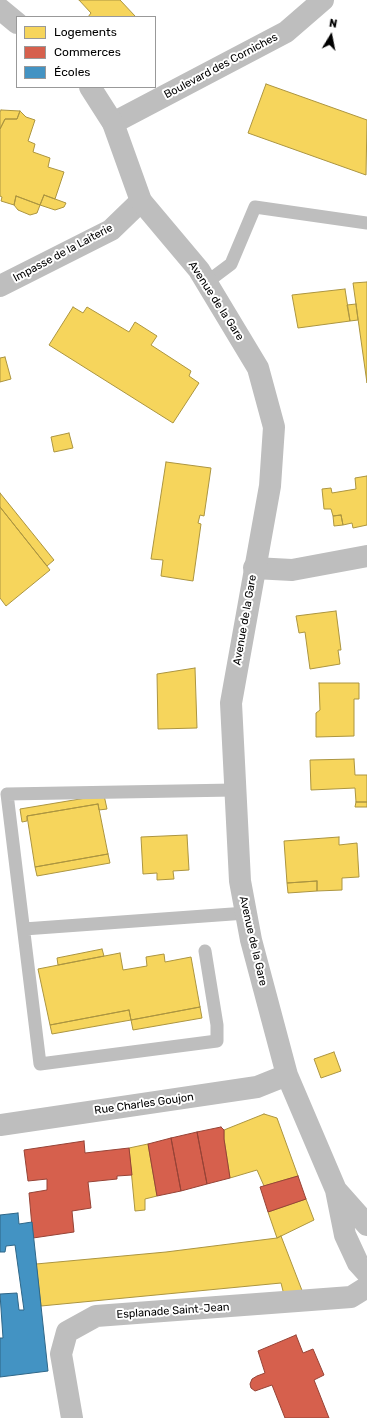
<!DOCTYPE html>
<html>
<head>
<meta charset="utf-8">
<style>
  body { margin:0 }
  #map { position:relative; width:367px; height:1418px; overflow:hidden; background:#fff; font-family:Rubik,sans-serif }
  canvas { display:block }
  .legend { position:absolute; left:16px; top:16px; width:140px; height:72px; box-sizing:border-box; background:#fff; border:1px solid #999; margin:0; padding:5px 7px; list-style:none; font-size:12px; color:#000 }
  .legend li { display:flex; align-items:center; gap:8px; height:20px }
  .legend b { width:20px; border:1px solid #999 }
  .north { position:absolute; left:311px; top:16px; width:40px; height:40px; -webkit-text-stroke:3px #fff; paint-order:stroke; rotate:10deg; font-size:11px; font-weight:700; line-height:16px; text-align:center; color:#000 }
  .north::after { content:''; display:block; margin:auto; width:14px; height:18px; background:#000; clip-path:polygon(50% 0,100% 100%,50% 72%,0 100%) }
</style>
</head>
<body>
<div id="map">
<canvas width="367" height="1418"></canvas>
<ul class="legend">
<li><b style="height:11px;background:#f6d55c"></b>Logements</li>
<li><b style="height:11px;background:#d6604d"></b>Commerces</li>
<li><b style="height:11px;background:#4393c3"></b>Écoles</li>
</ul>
<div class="north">N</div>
</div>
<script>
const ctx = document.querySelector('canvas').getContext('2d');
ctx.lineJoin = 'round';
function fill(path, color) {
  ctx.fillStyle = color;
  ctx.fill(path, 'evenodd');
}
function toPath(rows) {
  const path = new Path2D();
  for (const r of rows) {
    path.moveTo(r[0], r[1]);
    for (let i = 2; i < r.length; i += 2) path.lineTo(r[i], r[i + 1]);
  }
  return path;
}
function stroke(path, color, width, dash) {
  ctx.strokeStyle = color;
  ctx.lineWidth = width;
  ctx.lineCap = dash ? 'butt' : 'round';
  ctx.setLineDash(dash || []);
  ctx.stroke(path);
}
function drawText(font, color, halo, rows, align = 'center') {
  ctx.font = font + ' Rubik,sans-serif';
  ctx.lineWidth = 4;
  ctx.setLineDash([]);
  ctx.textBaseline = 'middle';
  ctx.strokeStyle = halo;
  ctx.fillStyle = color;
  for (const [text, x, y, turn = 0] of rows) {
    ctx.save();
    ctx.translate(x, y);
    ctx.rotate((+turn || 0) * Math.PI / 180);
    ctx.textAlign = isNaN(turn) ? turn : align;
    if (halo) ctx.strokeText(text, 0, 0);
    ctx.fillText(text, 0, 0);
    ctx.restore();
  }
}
const homes = toPath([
  [79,0,120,0,135,16,134,17,88,17,91,13,79,0],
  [266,84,367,120,366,175,248,133,266,84],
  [1,110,20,111,17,119,5,119,0,129,0,112,1,110],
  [20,111,26,117,35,120,28,141,35,144,33,152,50,158,48,167,64,172,55,199,44,195,40,205,16,196,14,205,1,201,2,197,0,196,0,129,5,119,17,119,20,111],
  [44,195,66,203,64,207,55,210,40,205,44,195],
  [16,196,40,205,37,213,30,215,18,210,14,205,16,196],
  [367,282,367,383,353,283,367,282],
  [345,289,350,321,298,328,292,295,345,289],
  [356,304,358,320,350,321,347,305,356,304],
  [73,307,83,313,87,307,129,332,135,322,157,336,151,345,191,371,189,376,199,383,173,423,49,345,73,307],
  [5,357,11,379,0,382,0,358,5,357],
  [69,433,73,448,54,452,51,437,69,433],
  [166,462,211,468,204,516,200,515,198,523,201,524,193,581,161,576,163,560,151,559,166,462],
  [367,476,367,525,353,528,352,523,343,525,341,515,333,516,331,509,324,509,322,489,331,488,332,493,356,489,355,478,367,476],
  [0,493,54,560,47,566,0,507,0,493],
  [0,507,50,570,6,606,0,598,0,507],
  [341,515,343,525,334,526,333,516,341,515],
  [336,611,341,650,338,650,340,664,310,669,305,632,299,633,296,616,336,611],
  [195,668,197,728,158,729,157,674,195,668],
  [319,683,359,683,359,699,354,699,354,736,316,737,316,713,320,710,319,683],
  [354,759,355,775,367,775,367,802,356,802,355,788,311,790,310,760,354,759],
  [104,795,107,809,99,810,98,804,27,816,27,821,22,822,20,809,104,795],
  [356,802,367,802,367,807,355,807,356,802],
  [98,804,108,854,35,867,27,816,98,804],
  [187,835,189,870,173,871,174,879,157,880,157,873,143,874,141,837,187,835],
  [339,837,339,845,357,843,359,877,342,878,342,890,317,891,317,881,287,883,284,841,339,837],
  [108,854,110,863,37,876,35,867,108,854],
  [317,881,317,891,288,893,287,883,317,881],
  [102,949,104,956,58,965,57,958,102,949],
  [120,953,123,970,147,966,146,957,164,954,165,962,191,957,200,1007,131,1020,129,1010,50,1025,38,969,120,953],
  [200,1007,202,1018,133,1030,131,1020,200,1007],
  [129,1010,131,1020,52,1034,50,1025,129,1010],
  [334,1052,341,1071,321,1078,314,1059,334,1052],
  [264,1114,277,1118,298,1176,264,1186,257,1170,230,1178,224,1139,224,1130,264,1114],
  [148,1144,157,1196,145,1199,145,1210,135,1211,129,1148,148,1144],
  [306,1199,314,1220,277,1238,268,1212,306,1199],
  [281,1236,303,1293,284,1295,281,1283,41,1306,36,1264,166,1252,277,1238,281,1236]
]);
fill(homes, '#f6d55c');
stroke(homes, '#ac9540', 1);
const shops = toPath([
  [221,1127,224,1130,224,1139,230,1178,207,1184,197,1132,221,1127],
  [197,1132,207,1184,181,1191,171,1138,197,1132],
  [171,1138,181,1191,157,1196,148,1144,171,1138],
  [84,1141,85,1153,129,1148,132,1175,117,1176,117,1179,88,1182,91,1208,72,1211,74,1232,33,1238,29,1193,47,1190,47,1179,28,1181,24,1150,84,1141],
  [298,1176,306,1199,268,1212,260,1187,298,1176],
  [296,1335,303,1353,313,1349,324,1375,314,1380,329,1418,285,1418,272,1385,255,1391,251,1388,250,1384,252,1379,257,1376,265,1373,258,1351,296,1335]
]);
fill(shops, '#d6604d');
stroke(shops, '#964336', 1);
const schools = toPath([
  [18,1213,19,1224,32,1222,48,1371,0,1377,0,1338,3,1338,0,1294,17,1293,19,1310,24,1310,15,1245,6,1246,5,1252,0,1252,0,1215,18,1213]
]);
fill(schools, '#4393c3');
stroke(schools, '#2f6788', 1);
stroke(toPath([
  [207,282,231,264,255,207,367,223],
  [24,929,246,913],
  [205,951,217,1025,217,1041,40,1064,7,794,234,790]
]), '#bebebe', 13);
stroke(toPath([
  [113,123,286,32,323,0],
  [0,286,111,230,141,201],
  [254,568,292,570,367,556],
  [72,1418,61,1354,67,1332,96,1316,351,1297,367,1287]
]), '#bebebe', 22);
stroke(toPath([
  [0,9,17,23],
  [90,87,113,123,141,201,199,270,258,368,274,427,270,486,231,703,240,881,251,940,287,1075,336,1190,345,1235,358,1263,367,1273],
  [0,1125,257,1087,287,1075],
  [337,1191,367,1225]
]), '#bebebe', 22);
drawText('11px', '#000', '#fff', [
  ["Boulevard des Corniches",221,66,-28],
  ["Impasse de la Laiterie",63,253,-28],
  ["Avenue de la Gare",216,301,57],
  ["Avenue de la Gare",245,620,-80],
  ["Avenue de la Gare",253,941,77],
  ["Rue Charles Goujon",144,1104,-8],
  ["Esplanade Saint-Jean",173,1311,-4]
]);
</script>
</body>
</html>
